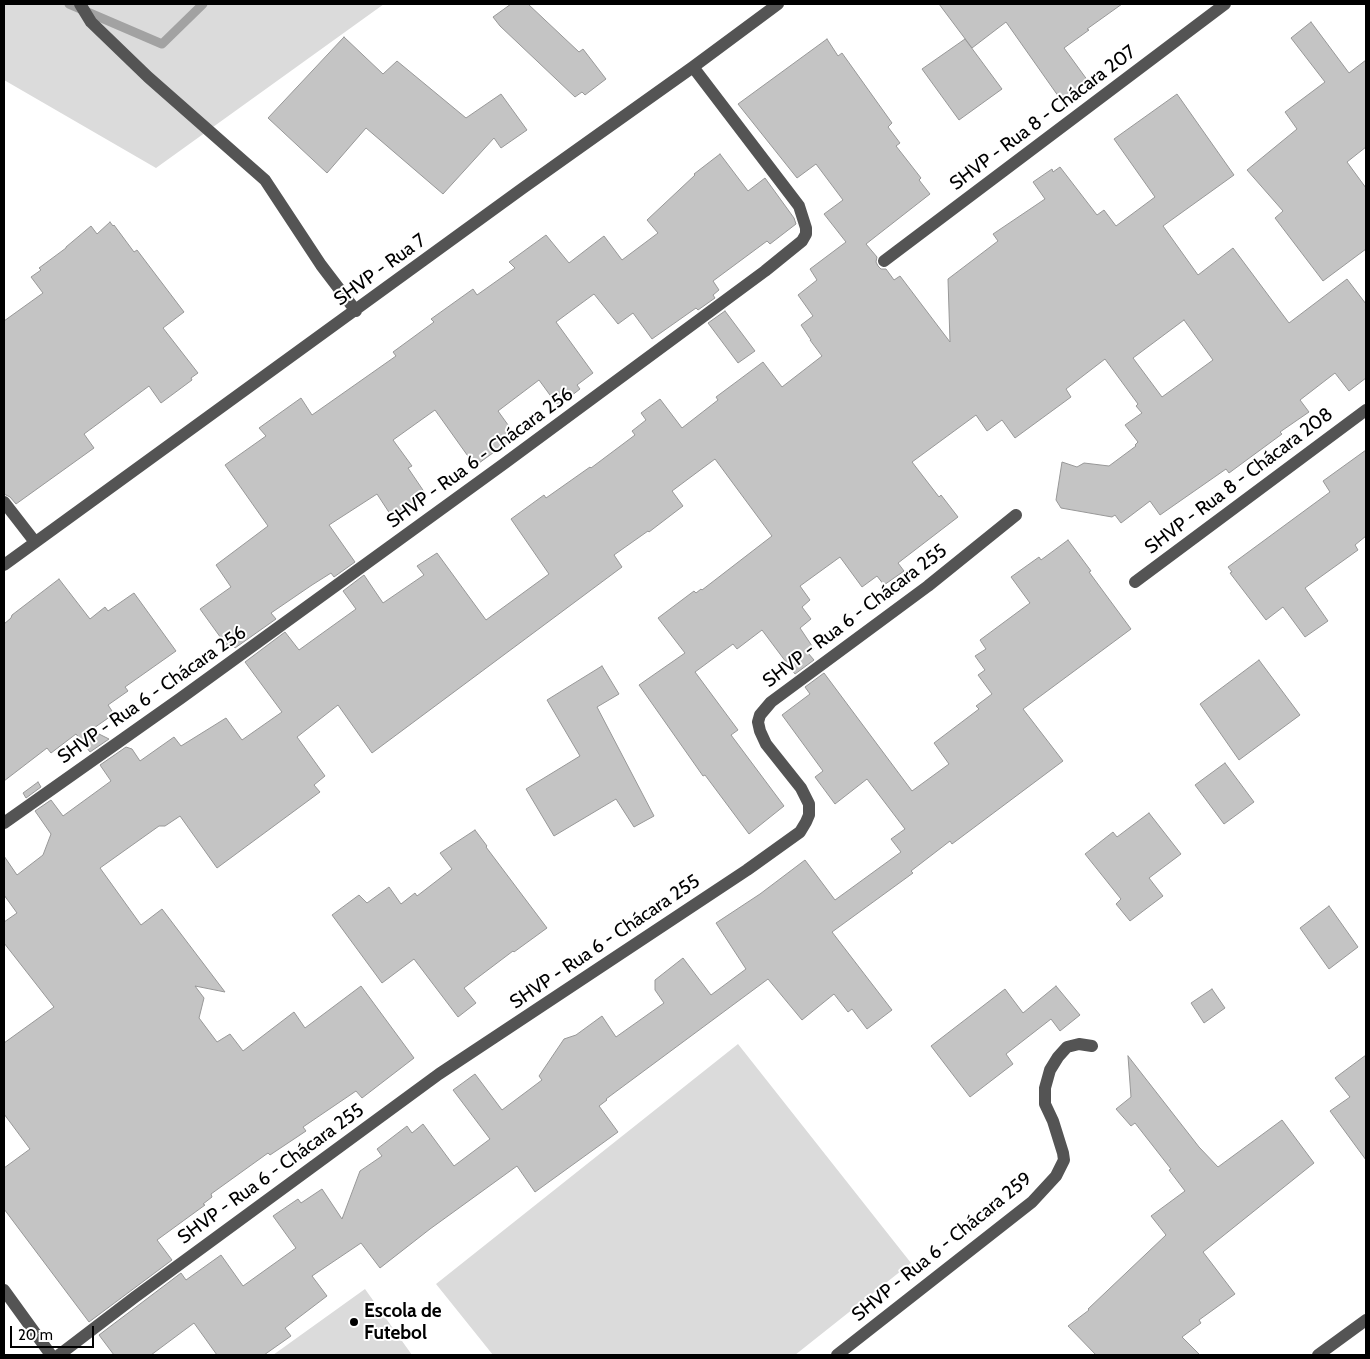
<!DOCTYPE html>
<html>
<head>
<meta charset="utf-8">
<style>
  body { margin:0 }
  #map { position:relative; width:1370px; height:1359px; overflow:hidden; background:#fff; font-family:Cabin,sans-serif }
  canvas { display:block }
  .frame { position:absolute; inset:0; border:5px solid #000; pointer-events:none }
  .scale { position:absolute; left:10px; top:1326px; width:84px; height:22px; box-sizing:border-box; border:2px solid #000; border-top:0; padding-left:6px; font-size:15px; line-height:18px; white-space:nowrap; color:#000; -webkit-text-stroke:4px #fff; paint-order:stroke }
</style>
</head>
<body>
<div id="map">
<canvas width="1370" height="1359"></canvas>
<div class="frame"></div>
<div class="scale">20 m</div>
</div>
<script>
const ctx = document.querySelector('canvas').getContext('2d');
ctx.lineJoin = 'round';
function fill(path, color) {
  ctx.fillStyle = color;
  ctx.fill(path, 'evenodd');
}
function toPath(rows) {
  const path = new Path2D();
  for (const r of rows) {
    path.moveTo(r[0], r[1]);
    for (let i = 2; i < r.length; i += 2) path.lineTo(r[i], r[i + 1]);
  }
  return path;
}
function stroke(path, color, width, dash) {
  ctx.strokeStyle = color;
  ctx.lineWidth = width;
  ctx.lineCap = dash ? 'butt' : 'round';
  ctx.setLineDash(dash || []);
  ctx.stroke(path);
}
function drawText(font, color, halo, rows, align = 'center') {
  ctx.font = font + ' Cabin,sans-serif';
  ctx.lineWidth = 4;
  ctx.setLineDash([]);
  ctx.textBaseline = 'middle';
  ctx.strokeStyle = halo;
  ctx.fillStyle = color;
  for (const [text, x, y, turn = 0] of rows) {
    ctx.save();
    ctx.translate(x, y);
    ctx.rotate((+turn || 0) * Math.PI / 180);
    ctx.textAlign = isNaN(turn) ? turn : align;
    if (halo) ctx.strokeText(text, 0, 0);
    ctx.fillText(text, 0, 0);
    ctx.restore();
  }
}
fill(toPath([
  [4,4,384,4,156,168,4,80],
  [738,1044,911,1263,795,1355,493,1355,436,1284],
  [365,1289,412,1355,273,1355]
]), '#dbdbdb');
stroke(toPath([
  [69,4,162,44,203,4]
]), '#a2a2a2', 9);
const building = toPath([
  [511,4,528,4,579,52,583,49,606,79,585,95,582,92,575,97,500,26,493,17,511,4],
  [939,4,1122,4,1087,29,1089,30,1064,48,1088,81,1061,100,1006,22,972,48,939,4],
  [1311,22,1349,73,1366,60,1366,147,1347,162,1366,188,1366,249,1323,281,1275,218,1283,211,1247,170,1297,129,1285,112,1325,82,1291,38,1311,22],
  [344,37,383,74,397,61,466,118,501,94,527,130,501,148,494,138,443,194,366,128,327,173,268,118,344,37],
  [827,39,838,56,842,53,892,123,888,127,900,143,896,146,921,178,919,180,930,194,866,244,877,257,876,262,878,266,881,269,886,269,894,280,900,276,950,342,948,279,998,241,993,234,1045,199,1033,182,1052,169,1053,172,1060,167,1097,215,1104,210,1116,226,1155,197,1114,139,1177,94,1234,175,1163,226,1198,275,1233,248,1289,323,1347,279,1366,304,1366,378,1349,391,1335,373,1300,400,1309,412,1280,432,1282,434,1229,473,1226,469,1160,515,1150,501,1121,523,1115,515,1112,517,1061,508,1056,500,1062,462,1077,467,1084,463,1109,466,1136,446,1135,445,1138,442,1125,425,1142,413,1136,406,1138,404,1105,359,1066,389,1071,397,1015,438,1002,420,987,431,976,415,912,462,939,497,941,495,958,517,898,563,904,571,884,585,877,576,862,587,840,557,800,586,810,600,802,607,811,619,800,628,814,649,808,653,814,660,795,674,762,630,737,649,733,644,695,672,738,730,731,735,784,806,749,834,705,775,703,776,639,685,685,653,658,618,694,591,696,593,701,589,702,590,772,536,715,459,672,491,683,506,649,532,648,531,614,555,622,567,372,753,338,705,297,737,325,776,314,785,320,792,217,868,180,816,165,826,159,826,100,868,141,925,162,909,225,992,195,986,204,998,199,1018,217,1042,230,1034,243,1051,294,1012,305,1028,361,986,414,1058,362,1098,356,1091,303,1127,306,1131,270,1155,268,1153,211,1194,212,1197,203,1204,205,1205,157,1240,172,1260,89,1322,4,1209,4,1168,30,1149,4,1114,4,1043,54,1007,4,943,4,922,17,913,4,895,4,856,17,875,43,855,51,834,35,811,51,800,63,816,111,781,100,765,126,747,132,749,140,761,174,737,181,746,226,718,242,740,282,712,245,662,285,632,299,650,317,637,356,609,343,591,364,575,383,603,424,575,417,566,437,553,486,620,549,574,511,519,544,495,546,498,590,467,591,468,635,435,632,431,646,420,641,413,660,399,682,428,718,400,716,397,763,362,782,387,822,356,810,340,811,340,801,325,813,316,798,295,817,280,810,269,846,242,824,214,843,200,816,164,797,178,738,104,827,39],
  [1184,320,1213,360,1162,397,1133,358,1184,320],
  [965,39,1002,89,959,120,922,69,965,39],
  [720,154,748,191,765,178,794,218,796,224,770,244,767,241,713,281,719,290,713,295,715,298,698,310,696,308,652,339,633,313,618,324,594,294,556,322,593,373,577,385,580,389,558,406,539,380,498,411,516,436,475,466,435,410,393,440,412,466,408,468,427,496,421,501,421,502,394,520,377,494,329,525,355,562,334,577,331,573,312,585,271,613,276,619,235,648,231,642,226,645,200,609,231,587,216,565,268,526,225,465,266,436,259,428,301,398,312,415,396,356,393,352,434,322,431,319,473,289,477,295,515,268,509,262,546,235,569,263,604,236,622,260,658,233,647,220,695,175,694,174,720,154],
  [110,222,113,226,114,225,134,252,137,250,184,312,163,328,198,373,191,378,192,380,161,403,149,386,84,434,94,448,16,504,10,497,4,494,4,321,43,293,31,277,41,270,39,268,66,248,66,247,91,226,97,234,110,222],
  [725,311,755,351,738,363,708,323,725,311],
  [1366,450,1366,536,1355,545,1358,550,1305,588,1328,621,1305,637,1283,607,1266,620,1230,573,1232,572,1228,567,1330,492,1323,481,1366,450],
  [1068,540,1091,571,1089,572,1131,629,1023,709,1063,761,952,844,950,841,911,871,913,873,832,932,892,1010,867,1029,852,1009,848,1012,834,994,802,1020,768,979,606,1099,607,1100,599,1106,618,1132,535,1192,517,1166,430,1229,380,1268,361,1243,312,1276,327,1296,285,1328,291,1336,264,1355,217,1355,194,1323,151,1355,114,1355,99,1335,181,1273,186,1280,221,1255,243,1286,296,1248,273,1216,298,1199,301,1203,322,1189,342,1219,360,1171,382,1156,377,1149,407,1126,412,1133,423,1124,454,1166,490,1139,453,1090,475,1074,502,1110,542,1080,539,1076,564,1039,576,1035,602,1016,616,1037,664,1003,655,990,655,980,683,958,711,995,746,969,716,923,760,894,805,860,835,900,901,852,891,839,905,829,867,779,835,804,815,777,823,771,782,715,810,694,805,687,824,673,912,791,949,764,934,743,979,709,976,706,992,694,978,675,985,670,975,656,986,649,980,640,1030,603,1011,577,1039,557,1041,560,1068,540],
  [59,579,90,619,105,607,108,611,134,593,176,651,125,687,128,691,108,705,114,714,91,730,109,739,90,752,76,734,51,753,47,748,4,781,4,624,11,618,12,615,59,579],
  [1259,660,1300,715,1239,760,1200,704,1259,660],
  [602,666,619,694,597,707,654,816,634,827,616,799,554,836,526,789,580,756,547,700,602,666],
  [1225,763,1254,802,1224,824,1195,785,1225,763],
  [38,782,41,787,26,798,23,793,38,782],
  [1149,813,1181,854,1149,878,1163,896,1130,921,1116,904,1121,899,1085,854,1113,832,1117,837,1149,813],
  [475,830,487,846,486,847,547,928,514,952,513,951,464,988,476,1003,458,1017,414,959,382,983,332,915,359,895,367,903,389,887,401,904,415,893,417,896,452,869,440,853,475,830],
  [1329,906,1358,947,1329,969,1300,928,1329,906],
  [1056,986,1080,1015,1060,1031,1051,1019,1006,1054,1013,1064,970,1097,931,1046,1005,989,1023,1013,1056,986],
  [1212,989,1225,1008,1204,1023,1191,1003,1212,989],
  [1366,1055,1366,1160,1330,1111,1350,1097,1335,1078,1366,1055],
  [1128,1056,1199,1147,1218,1167,1282,1120,1314,1163,1203,1252,1235,1294,1199,1320,1201,1323,1182,1337,1200,1355,1096,1355,1068,1326,1089,1310,1088,1309,1166,1235,1151,1216,1185,1191,1169,1170,1171,1169,1135,1123,1131,1126,1116,1109,1131,1097,1128,1056]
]);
fill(building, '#c4c4c4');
stroke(building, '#989898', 1);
stroke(toPath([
  [80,4,91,22,148,77,265,180,321,265,356,311],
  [884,261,1225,4],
  [4,502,35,542],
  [4,565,523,188,693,67,778,4],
  [1135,582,1366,410],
  [4,823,181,698,505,463,765,271,802,241,806,234,806,228,799,206,693,67],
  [4,1290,51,1355],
  [59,1355,135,1297,439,1074,747,870,800,832,806,822,809,815,809,804,801,788,766,744,760,731,758,722,760,715,771,702,928,586,1016,515],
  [837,1355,1032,1202,1056,1176,1064,1160,1063,1153,1053,1121,1045,1104,1045,1088,1050,1070,1058,1057,1067,1047,1079,1044,1092,1046],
  [1318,1355,1366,1320]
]), '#545454', 12);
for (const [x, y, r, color] of [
  [354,1322,5,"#000"]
]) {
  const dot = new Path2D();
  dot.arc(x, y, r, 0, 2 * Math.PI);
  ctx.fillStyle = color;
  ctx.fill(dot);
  stroke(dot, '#fff', 2);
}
drawText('19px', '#000', '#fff', [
  ["SHVP - Rua 8 - Chácara 207",1043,118,-37],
  ["SHVP - Rua 7",380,270,-36],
  ["SHVP - Rua 6 - Chácara 256",480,458,-36],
  ["SHVP - Rua 8 - Chácara 208",1239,481,-37],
  ["SHVP - Rua 6 - Chácara 255",855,616,-37],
  ["SHVP - Rua 6 - Chácara 256",152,695,-35],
  ["SHVP - Rua 6 - Chácara 255",605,942,-34],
  ["SHVP - Rua 6 - Chácara 255",271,1174,-36],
  ["SHVP - Rua 6 - Chácara 259",942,1247,-39]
]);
drawText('bold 19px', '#000', '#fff', [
  ["Escola de",364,1311],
  ["Futebol",364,1333]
], 'left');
</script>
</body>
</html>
